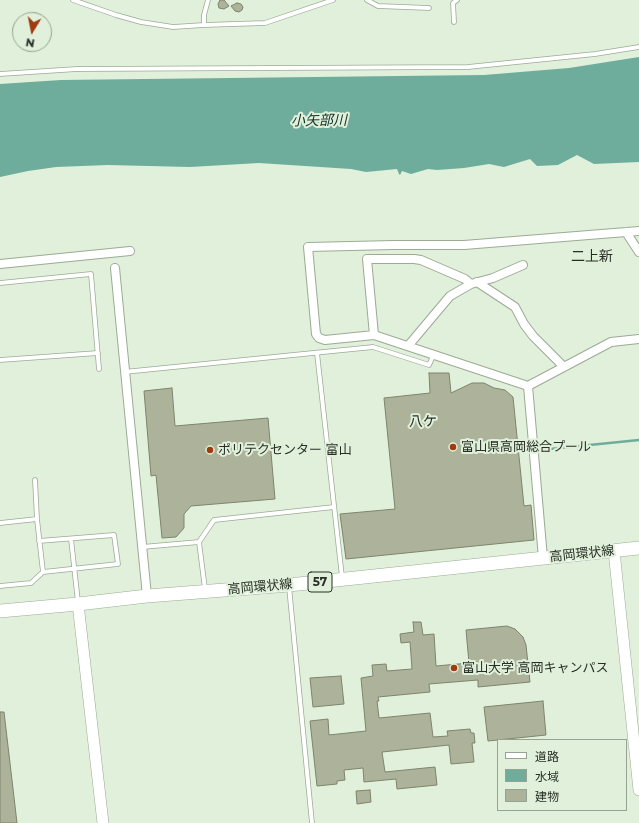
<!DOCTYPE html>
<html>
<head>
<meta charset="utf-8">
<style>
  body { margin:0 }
  #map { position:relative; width:639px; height:823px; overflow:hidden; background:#e0f0da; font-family:Montserrat,"Noto Sans JP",sans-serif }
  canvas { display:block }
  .legend { position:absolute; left:497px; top:739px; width:130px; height:72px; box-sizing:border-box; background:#e0f0da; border:1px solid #96a292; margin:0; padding:5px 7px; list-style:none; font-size:12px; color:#282e26 }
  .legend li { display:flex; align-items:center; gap:8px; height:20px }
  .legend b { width:20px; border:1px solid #96a292 }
  .north { position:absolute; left:12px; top:12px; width:40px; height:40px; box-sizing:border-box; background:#e0f0da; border:1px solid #96a292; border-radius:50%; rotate:190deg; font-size:11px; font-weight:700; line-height:16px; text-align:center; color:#282e26 }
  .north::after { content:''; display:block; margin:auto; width:14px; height:18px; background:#a03a10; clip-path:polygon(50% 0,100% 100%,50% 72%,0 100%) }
</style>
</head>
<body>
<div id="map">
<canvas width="639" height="823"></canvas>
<ul class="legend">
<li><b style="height:5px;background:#fff"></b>道路</li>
<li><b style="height:11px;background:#6eac9c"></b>水域</li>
<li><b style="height:11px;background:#adb29a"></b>建物</li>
</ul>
<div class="north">N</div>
</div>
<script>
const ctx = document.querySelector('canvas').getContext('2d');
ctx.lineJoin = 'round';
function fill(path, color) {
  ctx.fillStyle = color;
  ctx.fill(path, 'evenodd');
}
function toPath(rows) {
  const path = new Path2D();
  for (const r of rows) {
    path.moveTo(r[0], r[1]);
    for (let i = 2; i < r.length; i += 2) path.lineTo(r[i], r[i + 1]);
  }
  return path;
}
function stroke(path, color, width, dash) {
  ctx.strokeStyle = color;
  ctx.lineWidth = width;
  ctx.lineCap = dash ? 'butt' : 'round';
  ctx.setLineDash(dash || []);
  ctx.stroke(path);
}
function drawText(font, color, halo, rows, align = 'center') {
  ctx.font = font + ' Montserrat,"Noto Sans JP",sans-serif';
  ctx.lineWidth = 4;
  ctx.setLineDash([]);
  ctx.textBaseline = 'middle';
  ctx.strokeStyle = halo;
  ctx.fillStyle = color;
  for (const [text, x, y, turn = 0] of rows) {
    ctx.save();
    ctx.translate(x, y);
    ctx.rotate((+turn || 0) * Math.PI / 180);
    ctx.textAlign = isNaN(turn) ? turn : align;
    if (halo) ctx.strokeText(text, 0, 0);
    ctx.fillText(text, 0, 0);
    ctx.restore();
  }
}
fill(toPath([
  [639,57,639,162,594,164,577,155,558,165,537,166,530,159,504,167,489,164,464,168,437,170,428,169,411,174,402,171,400,175,399,174,397,169,366,172,351,169,259,163,190,167,108,165,56,167,28,171,0,177,0,84,61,80,484,75,569,68]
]), '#6eac9c');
stroke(toPath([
  [540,450,639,440]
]), '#6eac9c', 2.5);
const building = toPath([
  [220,0,224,0,229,6,224,9,219,8,218,4,220,0],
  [237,3,241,4,243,7,242,10,239,12,235,11,231,6,237,3],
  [429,373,449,373,451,393,472,383,484,383,494,388,505,390,513,397,524,506,531,505,534,540,346,559,340,514,395,509,384,398,430,393,429,373],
  [172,388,175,426,268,418,275,499,191,506,184,514,184,528,176,537,162,538,156,475,151,476,144,391,172,388],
  [413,622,421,622,423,635,434,634,436,666,469,663,466,630,507,626,515,629,523,637,526,645,530,682,478,687,478,680,429,684,430,692,378,697,379,701,377,701,379,718,430,713,433,737,448,736,447,731,470,729,471,733,474,733,475,743,472,743,474,762,451,764,449,745,382,752,385,772,435,767,437,785,397,789,396,779,364,782,363,768,344,770,345,780,337,781,337,784,317,786,310,721,328,719,329,735,366,731,361,678,373,676,372,665,386,664,387,671,412,669,410,642,401,643,400,634,414,632,413,622],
  [341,676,344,704,313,707,310,678,341,676],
  [543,701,546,735,488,741,484,707,543,701],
  [0,712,4,712,17,823,0,823,0,712],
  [370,790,371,802,357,804,356,791,370,790]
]);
fill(building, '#adb29a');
stroke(building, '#7e836c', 1);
const lane = toPath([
  [73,0,116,15,141,22,173,27,204,25],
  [208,0,204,15,204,25,265,23,333,0],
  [367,0,378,6,429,8],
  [454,22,453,3,457,0],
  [0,74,77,69,468,67,595,54,639,47],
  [0,283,91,274,99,369],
  [317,353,342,577],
  [0,360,98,353],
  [124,372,373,347,429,365,434,354],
  [35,480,37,519,43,572],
  [0,523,37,519],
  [71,539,78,602],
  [199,542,205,589],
  [142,547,199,542,214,520,334,507],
  [0,586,31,583,43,572,118,564,114,535,39,541],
  [289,587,312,823]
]);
const street = toPath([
  [639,231,464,245,393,245,308,247,316,334,319,338,325,340,374,335,528,386,611,342,639,339],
  [626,232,639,252],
  [0,264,130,251],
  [115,268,147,596],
  [477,282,515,307,524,324,533,336,564,367],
  [374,335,367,259,414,259,421,260,465,279,471,284],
  [408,346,450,296,471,284,493,278,523,265],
  [528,386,543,558]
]);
const secondary = toPath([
  [614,551,639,790],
  [78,604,103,823]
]);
const primary = toPath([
  [0,611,78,604,147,596,289,585,639,548]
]);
stroke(lane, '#9caa96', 5.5);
stroke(street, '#9caa96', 10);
stroke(secondary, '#9caa96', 12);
stroke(primary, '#9caa96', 14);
stroke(lane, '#fff', 4);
stroke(street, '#fff', 8);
stroke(secondary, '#fff', 11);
stroke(primary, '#fff', 13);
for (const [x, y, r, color] of [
  [453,447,4,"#a03a10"],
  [210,450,4,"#a03a10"],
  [454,668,4,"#a03a10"]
]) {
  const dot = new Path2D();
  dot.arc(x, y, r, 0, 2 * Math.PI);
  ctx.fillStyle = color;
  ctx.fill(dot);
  stroke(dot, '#e0f0da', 1.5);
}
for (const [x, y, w] of [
  [320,582,24]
]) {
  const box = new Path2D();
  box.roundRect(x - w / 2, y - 10, w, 20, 3);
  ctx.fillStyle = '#e0f0da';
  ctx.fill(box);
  stroke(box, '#282e26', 1);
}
drawText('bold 12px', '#282e26', null, [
  ["57",320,582]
]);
drawText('13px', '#282e26', '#e0f0da', [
  ["富山県高岡総合プール",461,447],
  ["ポリテクセンター 富山",218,450],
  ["富山大学 高岡キャンパス",462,668]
], 'left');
drawText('13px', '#282e26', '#e0f0da', [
  ["高岡環状線",582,554,-6],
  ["高岡環状線",260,587,-5]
]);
drawText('italic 14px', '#102f28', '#e0f0da', [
  ["小矢部川",319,121,-1]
]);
drawText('14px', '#282e26', '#e0f0da', [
  ["二上新",592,257],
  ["八ケ",423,422]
]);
</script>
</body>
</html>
